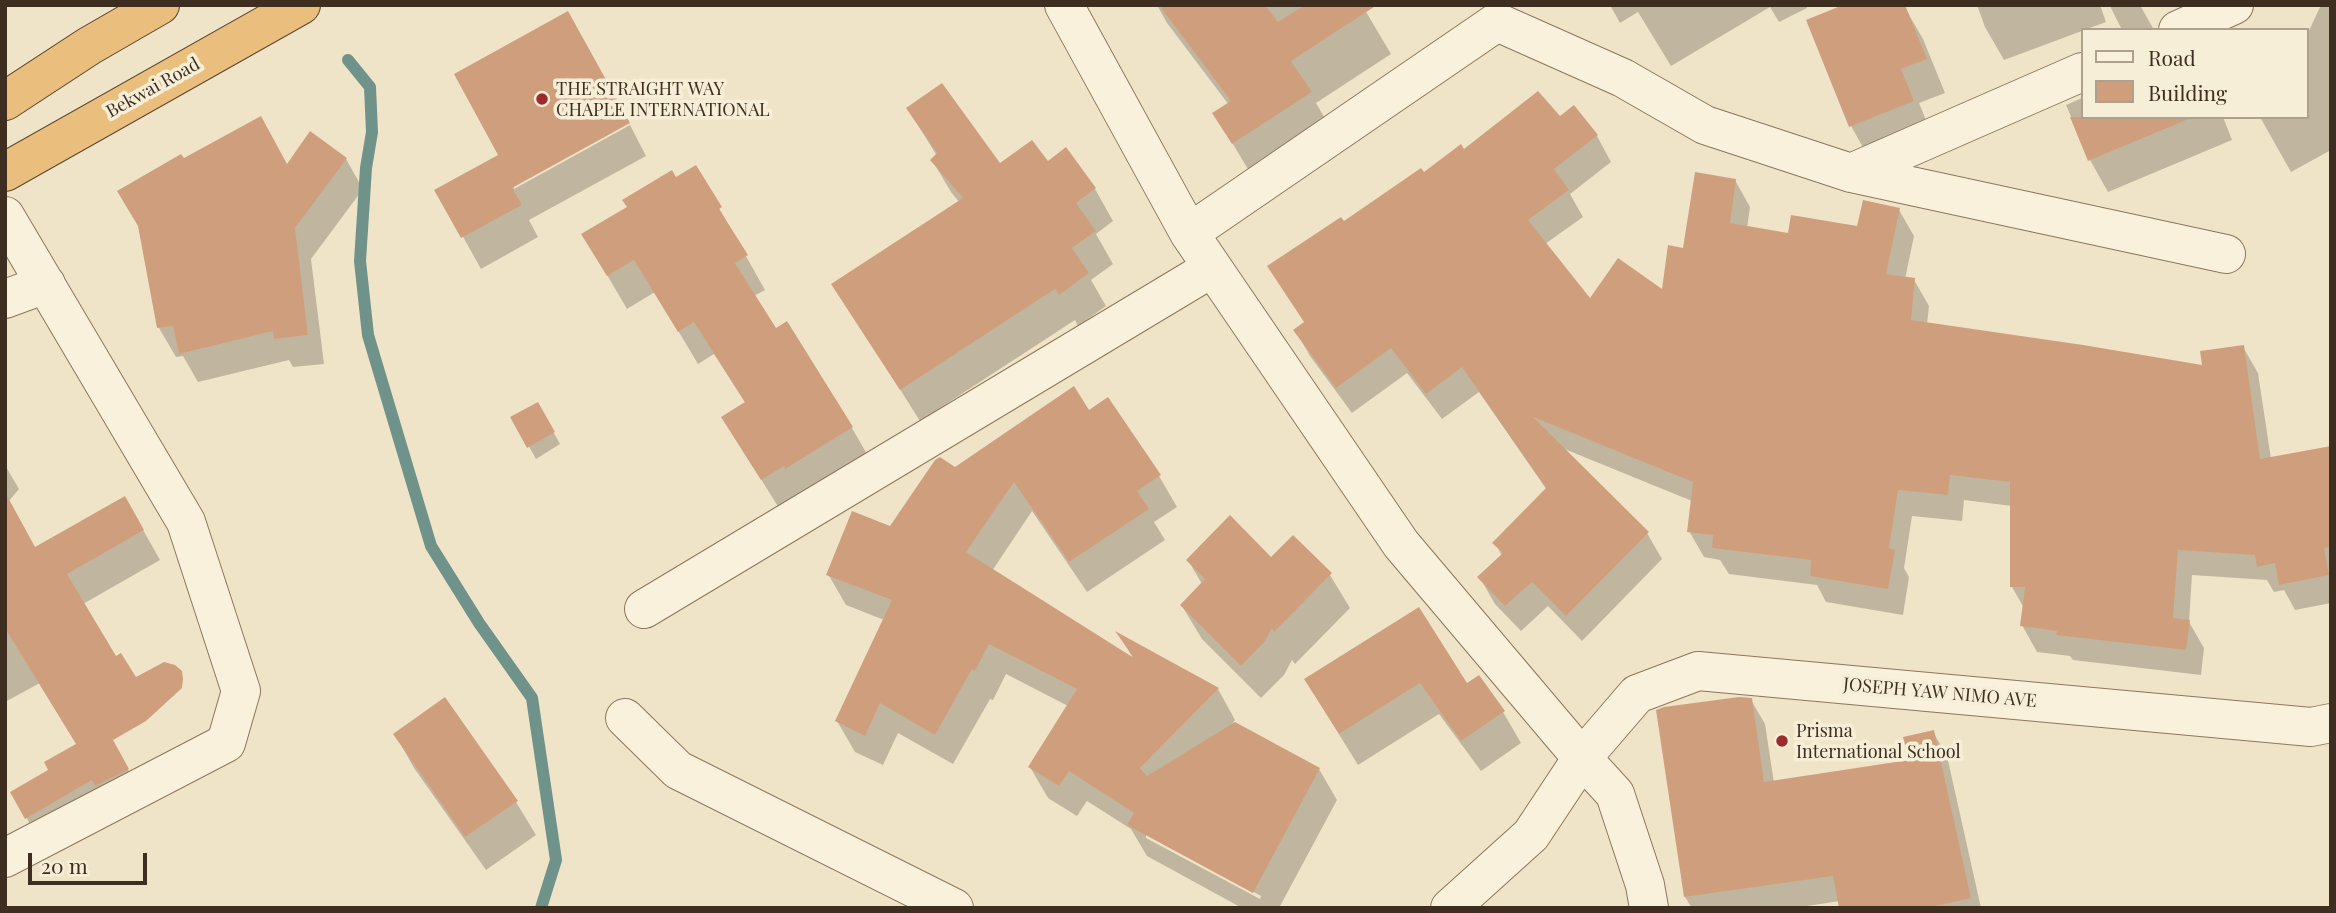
<!DOCTYPE html>
<html>
<head>
<meta charset="utf-8">
<style>
  body { margin:0 }
  #map { position:relative; width:2336px; height:913px; overflow:hidden; background:#f0e4c8; font-family:"Playfair Display",serif }
  canvas { display:block }
  .frame { position:absolute; inset:0; border:7px solid #3d2e20; pointer-events:none }
  .legend { position:absolute; left:2081px; top:28px; width:228px; height:91px; box-sizing:border-box; background:#f7eed8; border:2px solid #ada18e; margin:0; padding:9px 12px; list-style:none; font-size:21px; color:#3d2e20 }
  .legend li { display:flex; align-items:center; gap:14px; height:35px }
  .legend b { width:35px; border:2px solid #ada18e }
  .scale { position:absolute; left:28px; top:853px; width:119px; height:32px; box-sizing:border-box; border:4px solid #3d2e20; border-top:0; padding-left:9px; font-size:21px; line-height:24px; white-space:nowrap; color:#3d2e20; -webkit-text-stroke:5px #f7eed8; paint-order:stroke }
</style>
</head>
<body>
<div id="map">
<canvas width="2336" height="913"></canvas>
<div class="frame"></div>
<ul class="legend">
<li><b style="height:9px;background:#faf1dc"></b>Road</li>
<li><b style="height:19px;background:#cf9f7d"></b>Building</li>
</ul>
<div class="scale">20 m</div>
</div>
<script>
const ctx = document.querySelector('canvas').getContext('2d');
ctx.lineJoin = 'round';
function fill(path, color) {
  ctx.fillStyle = color;
  ctx.fill(path, 'evenodd');
}
function toPath(rows) {
  const path = new Path2D();
  for (const r of rows) {
    path.moveTo(r[0], r[1]);
    for (let i = 2; i < r.length; i += 2) path.lineTo(r[i], r[i + 1]);
  }
  return path;
}
function stroke(path, color, width, dash) {
  ctx.strokeStyle = color;
  ctx.lineWidth = width;
  ctx.lineCap = dash ? 'butt' : 'round';
  ctx.setLineDash(dash || []);
  ctx.stroke(path);
}
function drawText(font, color, halo, rows, align = 'center') {
  ctx.font = font + ' "Playfair Display",serif';
  ctx.lineWidth = 7;
  ctx.setLineDash([]);
  ctx.textBaseline = 'middle';
  ctx.strokeStyle = halo;
  ctx.fillStyle = color;
  for (const [text, x, y, turn = 0] of rows) {
    ctx.save();
    ctx.translate(x, y);
    ctx.rotate((+turn || 0) * Math.PI / 180);
    ctx.textAlign = isNaN(turn) ? turn : align;
    if (halo) ctx.strokeText(text, 0, 0);
    ctx.fillText(text, 0, 0);
    ctx.restore();
  }
}
fill(toPath([
  [1157,5,1362,5,1391,54,1316,103,1335,136,1258,186,1215,114,1229,105,1167,23],
  [1610,5,1806,5,1807,8,1779,22,1770,7,1671,66,1638,12,1620,23],
  [1977,5,2100,5,2106,22,2004,60,1985,27],
  [2112,5,2140,5,2154,30,2122,30,2110,6],
  [2321,5,2331,5,2331,150,2291,172,2260,117,2306,117,2306,37],
  [1904,6,1923,39,1945,93,1919,103,1932,135,1870,160,1851,126],
  [2082,98,2082,117,2223,117,2232,140,2108,192,2090,160,2066,105],
  [908,109,1000,165,1047,164,1066,150,1095,189,1113,221,1096,234,1113,264,1091,280,1106,306,1078,326,1075,320,920,421,834,285,959,202,951,192,932,160,937,156],
  [1560,119,1597,136,1611,162,1570,194,1583,217,1545,244,1590,301,1664,292,1684,250,1735,180,1750,207,1747,228,1789,235,1859,228,1899,210,1914,236,1905,279,1914,280,1929,306,1927,324,2204,367,2243,347,2258,373,2271,459,2331,448,2331,603,2295,610,2284,590,2274,592,2267,580,2192,575,2189,622,2204,648,2201,675,2073,660,2070,656,2037,652,2022,625,2024,608,2012,587,2012,506,1964,500,1962,521,1912,516,1904,568,1909,577,1903,615,1826,602,1817,585,1729,574,1720,560,1704,557,1689,531,1692,501,1562,448,1647,533,1662,559,1582,641,1548,606,1521,631,1495,604,1480,578,1502,556,1495,543,1547,490,1479,392,1442,419,1407,373,1352,413,1310,356,1295,330,1305,323,1343,223,1464,152],
  [630,125,646,156,529,220,538,237,481,269,437,190,514,185,514,189],
  [346,159,363,189,311,259,324,364,293,367,289,360,198,382,183,356,176,357,159,328,183,160,287,166],
  [696,167,765,290,754,296,775,331,852,428,871,461,782,513,723,418,746,404,714,354,698,364,655,292,627,309,603,268,676,180],
  [538,404,560,444,536,459,513,418],
  [1089,412,1159,476,1177,507,1154,522,1165,540,1087,592,1032,511,992,571,1134,660,1120,636,1218,689,1235,720,1233,723,1319,769,1337,800,1279,908,1242,908,1147,856,1131,829,1087,801,1077,816,1048,798,1030,767,1068,706,1006,674,993,700,990,699,953,764,898,733,883,765,855,752,837,721,884,620,846,605,828,574,891,528,955,469],
  [1146,834,1261,896,1260,899,1146,838],
  [5,465,19,489,9,501,35,549,125,498,160,560,83,604,40,683,5,702],
  [1271,559,1330,575,1350,608,1295,664,1292,660,1284,675,1261,698,1202,639,1182,606,1202,584,1188,560],
  [1418,609,1466,686,1503,712,1521,743,1481,771,1439,714,1358,765,1324,710],
  [1751,700,1765,724,1774,783,1911,761,1933,732,1947,756,1981,908,1841,908,1840,901,1794,908,1692,908,1685,897],
  [395,734,516,802,536,835,486,870,414,768],
  [118,751,139,790,38,838,12,792]
]), '#0003');
stroke(toPath([
  [348,60,370,87,372,132,366,168,360,261,368,335,431,546,479,623,532,698,556,860,541,908]
]), '#6f938a', 12);
fill(toPath([
  [1159,5,1265,5,1278,22,1305,5,1377,5,1291,61,1312,92,1232,144,1212,113,1231,101],
  [1843,5,1905,5,1927,59,1901,69,1914,101,1849,127,1806,20],
  [568,11,630,123,512,188,522,205,461,238,434,190,498,155,454,74],
  [942,83,1000,163,1032,140,1048,161,1066,147,1096,188,1076,203,1096,231,1072,248,1089,273,1059,295,1055,289,900,390,831,284,963,198,930,160,937,153,906,108],
  [1538,91,1560,116,1574,105,1598,135,1554,169,1569,190,1528,220,1590,298,1618,258,1662,289,1668,245,1683,248,1695,172,1736,179,1730,223,1788,233,1791,215,1857,226,1863,200,1900,208,1886,274,1915,278,1911,320,2083,345,2202,365,2200,351,2244,345,2260,459,2331,446,2331,547,2324,548,2329,575,2279,585,2275,563,2257,567,2255,555,2178,550,2173,618,2190,620,2186,650,2056,635,2057,631,2020,626,2025,587,2010,587,2010,482,1950,475,1948,495,1898,490,1889,548,1895,550,1888,589,1810,576,1811,560,1712,548,1713,535,1687,532,1693,482,1533,417,1649,532,1566,616,1532,582,1505,606,1477,577,1503,553,1492,543,1546,488,1462,367,1426,394,1391,348,1336,388,1293,330,1304,322,1267,266,1341,217,1344,221,1421,168,1424,172,1461,144,1464,149],
  [261,116,287,164,310,131,347,158,295,228,308,335,274,339,273,331,179,354,173,326,157,328,138,226,117,191,181,154,184,158],
  [2070,117,2191,117,2191,118,2088,161],
  [696,165,722,207,719,209,748,255,735,263,776,328,787,321,853,427,785,469,784,466,761,480,721,417,745,402,694,322,678,332,634,260,607,276,581,234,627,207,622,200,672,170,676,177],
  [1074,386,1089,410,1108,397,1161,475,1137,491,1149,509,1069,562,1014,482,966,552,1134,658,1115,631,1219,688,1140,768,1147,776,1235,722,1320,768,1253,893,1127,825,1134,813,1069,771,1059,786,1028,767,1077,689,989,644,975,671,972,669,935,735,880,703,865,736,835,721,892,600,826,575,852,511,890,526,935,460,940,457,955,467],
  [538,402,555,432,527,448,510,417],
  [5,492,35,547,125,496,144,530,67,574,116,656,121,653,136,677,164,662,175,665,182,671,183,679,182,688,146,721,113,740,129,769,95,786,92,780,25,819,10,792,48,770,44,762,76,744,5,628],
  [1230,515,1271,557,1293,535,1332,573,1274,632,1272,628,1265,641,1241,666,1180,605,1205,579,1186,560],
  [1419,607,1467,683,1479,675,1505,711,1461,741,1420,683,1339,734,1304,679],
  [445,697,518,801,465,837,393,734],
  [1739,697,1752,698,1764,782,1909,760,1903,737,1934,730,1971,898,1927,908,1839,908,1833,876,1684,897,1656,710,1664,707]
]), '#cf9f7d');
const minor = toPath([
  [1064,5,1189,233,1401,544,1582,758,1615,794,1645,885,1649,908],
  [1497,22,1623,78,1705,125,1851,173,2226,254],
  [2178,30,2234,5],
  [1851,173,2082,72],
  [5,216,186,522,241,691,226,743,5,858],
  [1189,233,1497,22],
  [5,299,46,284],
  [644,609,1212,268],
  [625,718,678,770,954,908],
  [1450,908,1531,835,1582,758,1637,694,1698,671,2311,727,2331,723]
]);
const trunk = toPath([
  [5,101,89,46,160,5],
  [5,172,301,5]
]);
stroke(minor, '#8d765c', 40);
stroke(trunk, '#5b4430', 40);
stroke(minor, '#faf1dc', 38);
stroke(trunk, '#eabe7c', 38);
for (const [x, y, r, color] of [
  [542,99,7,"#9e2a2b"],
  [1782,741,7,"#9e2a2b"]
]) {
  const dot = new Path2D();
  dot.arc(x, y, r, 0, 2 * Math.PI);
  ctx.fillStyle = color;
  ctx.fill(dot);
  stroke(dot, '#f7eed8', 2.5);
}
drawText('18px', '#3d2e20', '#f7eed8', [
  ["Bekwai Road",153,88,-29],
  ["JOSEPH YAW NIMO AVE",1940,693,5]
]);
drawText('18px', '#3d2e20', '#f7eed8', [
  ["THE STRAIGHT WAY",556,89],
  ["CHAPLE INTERNATIONAL",556,110],
  ["Prisma",1796,731],
  ["International School",1796,752]
], 'left');
</script>
</body>
</html>
